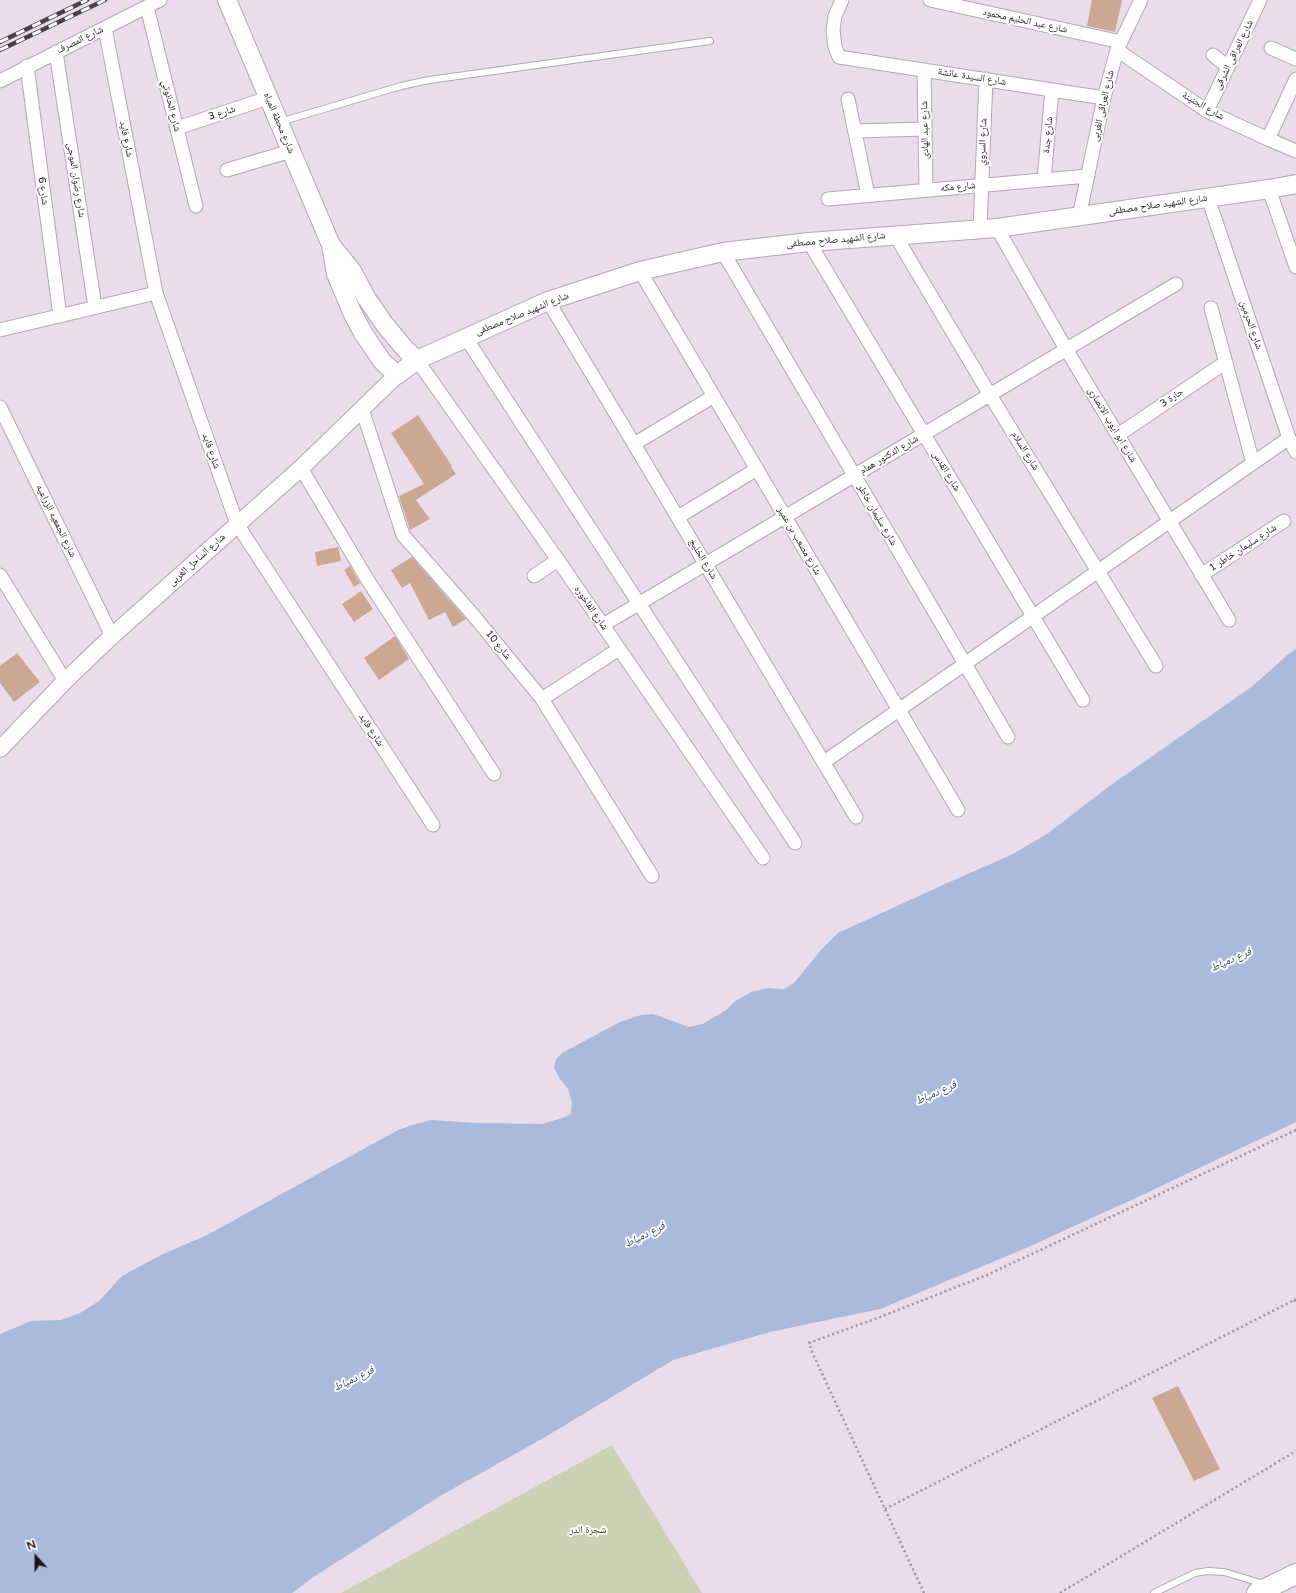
<!DOCTYPE html>
<html>
<head>
<meta charset="utf-8">
<style>
  body { margin:0 }
  #map { position:relative; width:1296px; height:1593px; overflow:hidden; background:#ebdcec; font-family:"Varela Round",sans-serif }
  canvas { display:block }
  .north { position:absolute; left:16px; top:1537px; width:40px; height:40px; -webkit-text-stroke:3px #fff; paint-order:stroke; rotate:339deg; font-size:11px; font-weight:700; line-height:16px; text-align:center; color:#1b161c }
  .north::after { content:''; display:block; margin:auto; width:14px; height:18px; background:#1b161c; clip-path:polygon(50% 0,100% 100%,50% 72%,0 100%) }
</style>
</head>
<body>
<div id="map">
<canvas width="1296" height="1593"></canvas>
<div class="north">N</div>
</div>
<script>
const ctx = document.querySelector('canvas').getContext('2d');
ctx.lineJoin = 'round';
function fill(path, color) {
  ctx.fillStyle = color;
  ctx.fill(path, 'evenodd');
}
function toPath(rows) {
  const path = new Path2D();
  for (const r of rows) {
    path.moveTo(r[0], r[1]);
    for (let i = 2; i < r.length; i += 2) path.lineTo(r[i], r[i + 1]);
  }
  return path;
}
function stroke(path, color, width, dash) {
  ctx.strokeStyle = color;
  ctx.lineWidth = width;
  ctx.lineCap = dash ? 'butt' : 'round';
  ctx.setLineDash(dash || []);
  ctx.stroke(path);
}
function drawText(font, color, halo, rows, align = 'center') {
  ctx.font = font + ' "Varela Round","Noto Naskh Arabic",sans-serif';
  ctx.lineWidth = 4;
  ctx.setLineDash([]);
  ctx.textBaseline = 'middle';
  ctx.strokeStyle = halo;
  ctx.fillStyle = color;
  for (const [text, x, y, turn = 0] of rows) {
    ctx.save();
    ctx.translate(x, y);
    ctx.rotate((+turn || 0) * Math.PI / 180);
    ctx.textAlign = isNaN(turn) ? turn : align;
    if (halo) ctx.strokeText(text, 0, 0);
    ctx.fillText(text, 0, 0);
    ctx.restore();
  }
}
fill(toPath([
  [612,1445,702,1593,341,1593]
]), '#cbd2b3');
fill(toPath([
  [1296,649,1296,1122,1138,1197,1026,1248,880,1309,770,1332,673,1360,547,1436,440,1496,315,1576,292,1593,0,1593,0,1334,31,1321,61,1320,80,1313,99,1301,122,1276,161,1255,207,1235,398,1130,412,1125,431,1120,478,1123,542,1124,562,1118,571,1114,572,1102,568,1089,560,1079,554,1068,556,1059,562,1053,620,1022,641,1015,653,1014,689,1027,703,1024,726,1010,734,1002,751,992,768,988,784,989,794,983,821,950,838,933,945,884,1011,855,1047,834,1111,785,1254,685,1286,656]
]), '#a9badc');
fill(toPath([
  [1092,0,1122,0,1115,32,1087,26],
  [418,415,452,466,451,467,456,474,416,500,430,519,410,530,399,496,424,484,391,433],
  [338,547,341,561,317,566,315,552],
  [412,557,466,619,453,627,445,612,429,620,410,583,402,588,391,570],
  [350,566,360,583,354,587,344,570],
  [361,591,373,609,354,622,342,604],
  [395,636,409,659,379,680,364,658],
  [17,653,40,682,14,702,0,683,0,666],
  [1178,1386,1220,1469,1194,1481,1152,1398]
]), '#cca892');
const service = toPath([
  [280,122,401,86,429,80,710,41],
  [1154,1593,1195,1573,1208,1571,1224,1572,1264,1584]
]);
const minor = toPath([
  [842,0,835,16,833,30,835,47,839,57,1104,98],
  [930,0,1121,42],
  [147,7,196,206],
  [105,28,156,293,237,524,433,825],
  [1271,48,1296,59],
  [1117,50,1207,111,1268,139,1296,151],
  [56,52,95,307],
  [1213,55,1228,67],
  [27,66,60,316],
  [924,70,926,190],
  [0,81,160,0],
  [848,99,868,195],
  [1207,111,1260,0],
  [177,128,268,98],
  [855,131,925,129],
  [1268,139,1296,79],
  [227,170,291,151],
  [1044,180,1052,90],
  [1269,189,1296,267],
  [1208,198,1289,438,1296,452],
  [828,199,1088,176],
  [1079,217,1104,98,1117,50,1141,0],
  [997,228,1066,349,1229,620],
  [980,229,986,79],
  [895,235,990,395,1156,666],
  [809,242,1083,700],
  [723,252,1008,737],
  [640,271,958,810],
  [548,301,634,444,856,817],
  [1211,308,1253,463],
  [0,330,156,293],
  [466,338,795,843],
  [417,360,558,560,763,858],
  [0,407,112,636],
  [362,409,403,535,474,616,542,699,652,876],
  [1118,435,1226,362],
  [634,444,714,396],
  [301,468,367,579,494,774],
  [678,517,757,469],
  [0,575,65,681],
  [1201,575,1284,521],
  [534,576,558,560],
  [603,625,1176,284],
  [542,699,619,649],
  [824,762,1289,438]
]);
const tertiary = toPath([
  [0,749,65,681,112,636,301,468,397,375]
]);
const secondary = toPath([
  [227,0,331,245,336,274,352,312,363,333,382,361,397,375,417,360,548,301,640,271,723,252,809,242,997,228,1269,189,1296,184],
  [332,246,352,271,367,299,385,325,406,350,417,360]
]);
const primary = toPath([
  [1257,1593,1296,1574]
]);
stroke(service, '#b3a5b5', 8);
stroke(minor, '#b3a5b5', 15);
stroke(tertiary, '#b3a5b5', 18);
stroke(secondary, '#b3a5b5', 20);
stroke(primary, '#b3a5b5', 22);
stroke(toPath([
  [1294,1300,1296,1304],
  [885,1509,1296,1299],
  [924,1593,812,1352,809,1343,880,1317,987,1275,1296,1130],
  [1060,1593,1296,1451]
]), '#9d929e', 2.5, [2, 3]);
stroke(service, '#fff', 6);
stroke(minor, '#fff', 13);
stroke(tertiary, '#fff', 16);
stroke(secondary, '#fff', 18);
stroke(primary, '#fff', 20);
const rail = toPath([
  [0,42,87,0],
  [0,50,105,0]
]);
stroke(rail, '#484149', 4.5);
stroke(rail, '#fff', 3, [9]);
drawText('10px', '#1b161c', '#fff', [
  ["شارع عبد الحليم محمود",1025,21,12],
  ["شارع المصرف",80,40,-26],
  ["شارع العراقى الشرقى",1234,55,-64],
  ["شارع السيدة عائشة",972,77,9],
  ["شارع الحانوتي",171,106,76],
  ["شارع العراقى الغربى",1103,106,-77],
  ["شارع الجنينة",1203,106,30],
  ["شارع 3",222,113,-18],
  ["شارع محطة المياه",279,123,67],
  ["شارع عبد الهادى",925,130,-91],
  ["شارع جدة",1048,135,-85],
  ["شارع فايد",126,139,79],
  ["شارع السروي",983,142,-88],
  ["شارع رضوان الموجى",76,180,81],
  ["شارع مكه",958,187,-5],
  ["شارع 6",43,191,82],
  ["شارع الشهيد صلاح مصطفى",1158,205,-8],
  ["شارع الشهيد صلاح مصطفى",836,240,-5],
  ["شارع الشهيد صلاح مصطفى",522,314,-22],
  ["شارع الحرمين",1251,325,71],
  ["حارة 3",1172,398,-34],
  ["شارع ابو ايوب الانصارى",1112,425,59],
  ["شارع فايد",211,451,71],
  ["شارع السلام",1025,451,58],
  ["شارع الدكتور همام",889,455,-31],
  ["شارع القدس",946,471,59],
  ["شارع سليمان خاطر",877,515,60],
  ["شارع الجمعيه الزراعيه",56,521,64],
  ["شارع مصعب بن عمير",799,541,60],
  ["شارع سليمان خاطر 1",1243,548,-33],
  ["شارع الخليج",703,559,59],
  ["شارع الساحل الغربى",197,560,-42],
  ["شارع الفاخوره",591,608,55],
  ["شارع 10",498,645,51],
  ["شارع فايد",371,730,57]
]);
drawText('10px', '#2f370a', '#fff', [
  ["شجرة الدر",588,1530]
]);
drawText('italic 11px', '#2b416e', '#fff', [
  ["فرع دمياط",1231,960,-24],
  ["فرع دمياط",936,1093,-24],
  ["فرع دمياط",645,1235,-26],
  ["فرع دمياط",354,1379,-26]
]);
</script>
</body>
</html>
